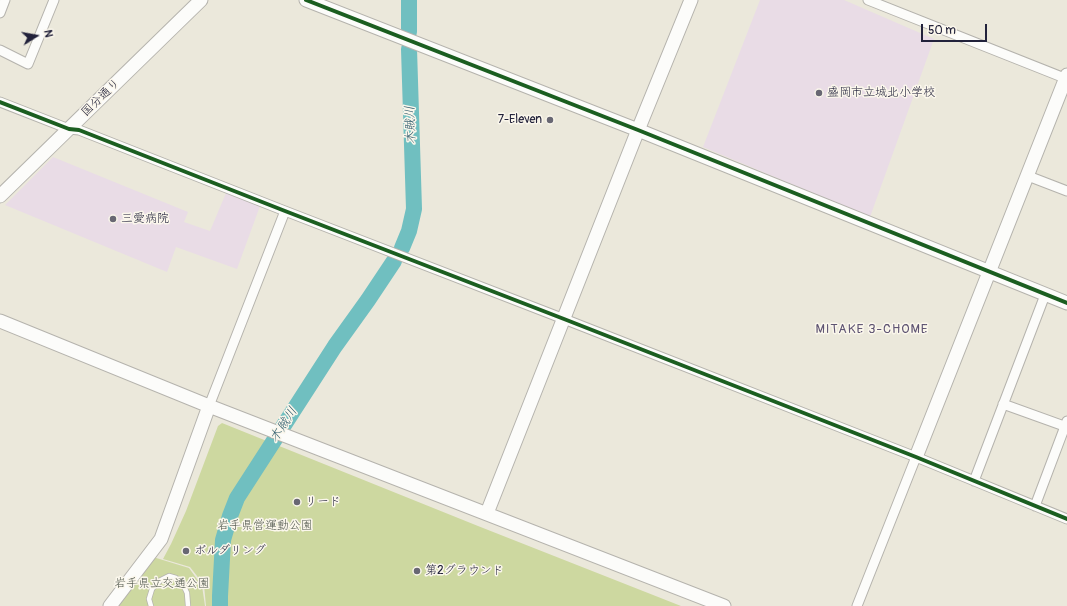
<!DOCTYPE html>
<html>
<head>
<meta charset="utf-8">
<style>
  body { margin:0 }
  #map { position:relative; width:1067px; height:606px; overflow:hidden; background:#ebe8db; font-family:Pangolin,sans-serif }
  canvas { display:block }
  .north { position:absolute; left:16px; top:16px; width:40px; height:40px; -webkit-text-stroke:3px #fbf7ec; paint-order:stroke; rotate:79deg; font-size:11px; font-weight:700; line-height:16px; text-align:center; color:#22223b }
  .north::after { content:''; display:block; margin:auto; width:14px; height:18px; background:#22223b; clip-path:polygon(50% 0,100% 100%,50% 72%,0 100%) }
  .scale { position:absolute; left:921px; top:24px; width:66px; height:18px; box-sizing:border-box; border:2px solid #22223b; border-top:0; padding-left:5px; font-size:12px; line-height:14px; white-space:nowrap; color:#22223b; -webkit-text-stroke:3px #fbf7ec; paint-order:stroke }
</style>
</head>
<body>
<div id="map">
<canvas width="1067" height="606"></canvas>
<div class="north">N</div>
<div class="scale">50 m</div>
</div>
<script>
const ctx = document.querySelector('canvas').getContext('2d');
ctx.lineJoin = 'round';
function fill(path, color) {
  ctx.fillStyle = color;
  ctx.fill(path, 'evenodd');
}
function toPath(rows) {
  const path = new Path2D();
  for (const r of rows) {
    path.moveTo(r[0], r[1]);
    for (let i = 2; i < r.length; i += 2) path.lineTo(r[i], r[i + 1]);
  }
  return path;
}
function stroke(path, color, width, dash) {
  ctx.strokeStyle = color;
  ctx.lineWidth = width;
  ctx.lineCap = dash ? 'butt' : 'round';
  ctx.setLineDash(dash || []);
  ctx.stroke(path);
}
function drawText(font, color, halo, rows, align = 'center') {
  ctx.font = font + ' Pangolin,"Klee One",sans-serif';
  ctx.lineWidth = 3;
  ctx.setLineDash([]);
  ctx.textBaseline = 'middle';
  ctx.strokeStyle = halo;
  ctx.fillStyle = color;
  for (const [text, x, y, turn = 0] of rows) {
    ctx.save();
    ctx.translate(x, y);
    ctx.rotate((+turn || 0) * Math.PI / 180);
    ctx.textAlign = isNaN(turn) ? turn : align;
    if (halo) ctx.strokeText(text, 0, 0);
    ctx.fillText(text, 0, 0);
    ctx.restore();
  }
}
fill(toPath([
  [760,0,844,0,934,39,870,217,703,147],
  [53,157,188,212,184,222,210,231,226,193,260,206,237,269,176,247,167,272,5,205]
]), '#e9dce6');
fill(toPath([
  [222,423,478,526,681,606,206,606,204,585,190,567,163,559,171,544,186,511,218,426],
  [153,557,189,568,202,586,205,606,116,606]
]), '#cdd8a0');
stroke(toPath([
  [409,32,409,0],
  [402,248,409,231,414,209,409,49],
  [220,606,220,596,223,540,230,516,237,498,335,346,368,300,394,261]
]), '#70bfc0', 16);
const lane = toPath([
  [151,606,149,599,152,589,161,580,169,576,176,578,182,582,187,593,188,606]
]);
const street = toPath([
  [868,0,1067,79],
  [0,13,5,0],
  [0,50,28,64,54,0],
  [0,102,69,129,79,130,285,211,564,319,916,457,1067,519],
  [1028,176,1067,191],
  [1003,404,1067,427],
  [209,406,285,211],
  [974,481,1045,295],
  [1035,506,1067,421],
  [857,606,916,457]
]);
const secondary = toPath([
  [306,0,638,130,1067,303],
  [0,196,201,0],
  [0,321,209,406,724,606],
  [916,457,1067,75],
  [487,513,638,130,691,0],
  [110,606,161,539,209,406]
]);
stroke(lane, '#b5b3ad', 6);
stroke(street, '#b5b3ad', 11);
stroke(secondary, '#b5b3ad', 15);
stroke(lane, '#fcfcfa', 4.5);
stroke(street, '#fcfcfa', 9);
stroke(secondary, '#fcfcfa', 13);
stroke(toPath([
  [306,0,638,130,1067,303],
  [0,102,69,129,79,130,285,211,564,319,916,457,1067,519]
]), '#1b5e20', 4);
for (const [x, y, r, color] of [
  [819,93,4,"#686773"],
  [550,120,4,"#686773"],
  [113,219,4,"#686773"],
  [297,502,4,"#686773"],
  [186,551,4,"#686773"],
  [417,571,4,"#686773"]
]) {
  const dot = new Path2D();
  dot.arc(x, y, r, 0, 2 * Math.PI);
  ctx.fillStyle = color;
  ctx.fill(dot);
  stroke(dot, '#fbf7ec', 1.5);
}
drawText('12px', '#22223b', '#fbf7ec', [
  ["盛岡市立城北小学校",827,93],
  ["7-Eleven",542,120,"right"],
  ["三愛病院",121,219],
  ["リード",305,502],
  ["ボルダリング",194,551],
  ["第2グラウンド",425,571]
], 'left');
drawText('12px', '#22223b', '#fbf7ec', [
  ["国分通り",101,98,-44]
]);
drawText('12px', '#4e554b', '#fbf7ec', [
  ["岩手県営運動公園",265,526],
  ["岩手県立交通公園",162,584]
]);
drawText('italic 13px', '#2c5a6b', '#fbf7ec', [
  ["木賊川",411,125,-92],
  ["木賊川",284,425,-57]
]);
ctx.letterSpacing = '1px';
drawText('13px', '#5e5472', '#fbf7ec', [
  ["MITAKE 3-CHOME",872,330]
]);
ctx.letterSpacing = '0px';
</script>
</body>
</html>
